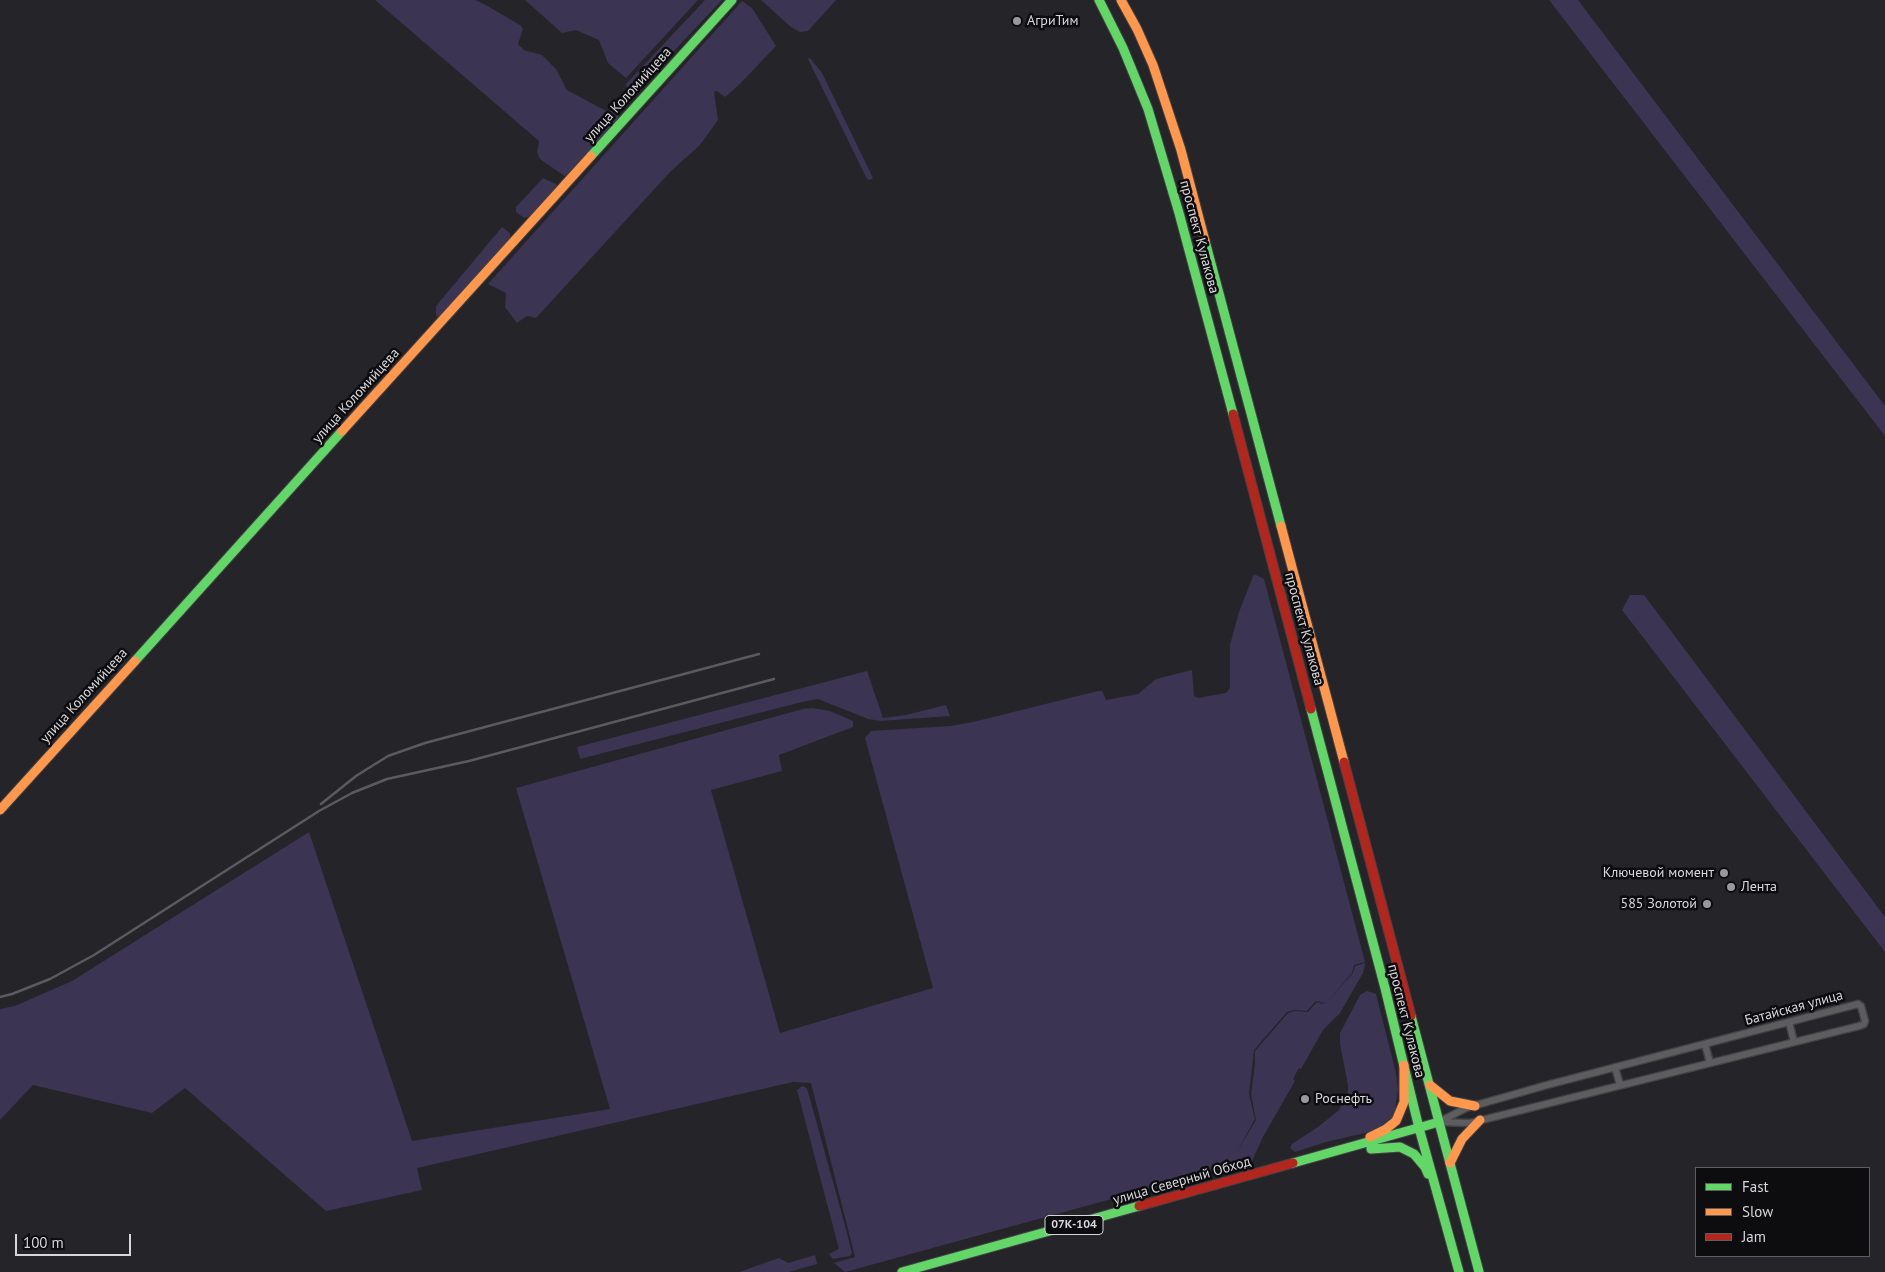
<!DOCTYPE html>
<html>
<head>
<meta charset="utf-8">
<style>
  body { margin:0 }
  #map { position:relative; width:1885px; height:1272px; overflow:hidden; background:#252429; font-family:"PT Sans",sans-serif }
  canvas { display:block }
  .legend { position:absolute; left:1695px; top:1167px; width:175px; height:90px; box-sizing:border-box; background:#0d0d10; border:1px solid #5e5e61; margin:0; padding:6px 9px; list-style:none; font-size:15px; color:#d7d7db }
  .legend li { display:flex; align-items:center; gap:10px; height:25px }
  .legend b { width:25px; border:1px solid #5e5e61 }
  .scale { position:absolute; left:15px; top:1234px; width:116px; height:22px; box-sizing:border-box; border:2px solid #d7d7db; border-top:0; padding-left:6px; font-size:15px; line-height:18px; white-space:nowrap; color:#d7d7db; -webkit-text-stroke:4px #0d0d10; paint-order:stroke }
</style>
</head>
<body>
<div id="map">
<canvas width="1885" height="1272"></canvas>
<ul class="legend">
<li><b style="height:6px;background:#63d668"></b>Fast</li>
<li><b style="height:6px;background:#ff974d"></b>Slow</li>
<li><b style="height:6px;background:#b3261e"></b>Jam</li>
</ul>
<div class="scale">100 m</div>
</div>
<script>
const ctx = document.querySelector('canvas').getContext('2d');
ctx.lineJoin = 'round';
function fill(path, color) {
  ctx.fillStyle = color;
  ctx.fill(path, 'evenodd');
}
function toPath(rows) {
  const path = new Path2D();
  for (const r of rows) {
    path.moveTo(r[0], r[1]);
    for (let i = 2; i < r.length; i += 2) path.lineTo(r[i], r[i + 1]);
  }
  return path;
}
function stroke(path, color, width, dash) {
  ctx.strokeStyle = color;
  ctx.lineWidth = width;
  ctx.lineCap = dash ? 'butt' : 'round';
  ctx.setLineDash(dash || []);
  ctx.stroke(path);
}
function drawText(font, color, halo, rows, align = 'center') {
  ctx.font = font + ' "PT Sans",sans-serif';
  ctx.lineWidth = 5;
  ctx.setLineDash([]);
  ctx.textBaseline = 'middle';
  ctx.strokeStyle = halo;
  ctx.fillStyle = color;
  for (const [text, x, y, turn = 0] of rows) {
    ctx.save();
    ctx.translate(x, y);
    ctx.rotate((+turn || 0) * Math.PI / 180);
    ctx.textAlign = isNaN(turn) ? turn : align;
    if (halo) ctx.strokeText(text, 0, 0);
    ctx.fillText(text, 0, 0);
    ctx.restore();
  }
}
fill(toPath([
  [375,0,475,0,484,4,520,25,523,29,518,44,524,50,542,55,556,69,567,90,606,111,615,111,619,117,620,122,566,177,540,159,537,152,539,141],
  [525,0,698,0,626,78,608,63,599,40,576,30,562,33],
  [705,0,722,0,639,88,634,91,627,89,626,84],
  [761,0,836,0,808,31,800,32,791,27],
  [1549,0,1578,0,1885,406,1885,436],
  [742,1,752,8,776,46,739,85,725,97,717,91,714,92,718,120,700,145,671,171,536,318,527,316,517,323,505,307,506,293,488,284],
  [810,58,822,73,873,178,870,180,867,179,808,59],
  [543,178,556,184,557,188,530,216,524,218,516,212,516,207],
  [502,227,510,233,510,239,439,318,436,315,436,306],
  [1254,574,1264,579,1365,962,1354,965,1352,973,1327,1002,1322,1003,1319,1001,1315,1002,1307,1011,1295,1010,1287,1012,1254,1050,1249,1094,1255,1119,1238,1150,1256,1120,1251,1094,1255,1063,1255,1051,1288,1013,1295,1011,1308,1012,1316,1003,1319,1002,1322,1004,1327,1002,1353,973,1355,966,1365,963,1365,965,1363,973,1340,1013,1323,1030,1301,1069,1299,1068,1293,1079,1295,1081,1263,1137,1251,1163,1232,1166,845,1272,834,1263,855,1257,811,1083,793,1082,417,1168,422,1190,326,1211,185,1088,152,1113,33,1085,0,1120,0,1009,15,1006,72,981,309,832,412,1141,610,1109,516,788,803,709,812,708,830,711,853,721,853,727,779,755,782,771,711,790,780,1033,933,988,865,738,871,731,951,726,973,722,1098,691,1102,691,1106,700,1138,694,1156,679,1192,670,1194,696,1198,698,1226,693,1230,688,1230,645,1239,612],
  [1630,595,1644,595,1885,917,1885,952,1622,610],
  [867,671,883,718,906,715,946,705,950,716,881,721,868,719,818,699,802,702,580,759,577,747],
  [1367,991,1376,994,1396,1073,1398,1090,1395,1109,1392,1117,1381,1126,1365,1133,1326,1142,1295,1152,1290,1148,1292,1144,1318,1127,1339,1110,1348,1091,1348,1085,1340,1044,1340,1033,1360,995],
  [802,1086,807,1088,846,1229,852,1253,850,1256,833,1259,829,1254,839,1249,797,1090],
  [815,1255,817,1264,789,1272,739,1272,779,1258,788,1263]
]), '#3b3453');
const street = toPath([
  [1858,1004,1861,1006,1865,1021,1864,1024,1859,1026,1470,1123,1439,1122,1466,1108,1547,1085,1858,1004],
  [1789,1022,1794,1042],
  [1705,1044,1710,1063],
  [1615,1067,1620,1085]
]);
const fast = toPath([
  [1099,0,1123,48,1148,109,1179,213,1233,414],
  [591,156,732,0],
  [1205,241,1281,526],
  [135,661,342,431],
  [1311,709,1385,988,1419,1128],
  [1411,1016,1439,1122],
  [1419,1128,1459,1272],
  [1371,1149,1400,1147,1414,1154,1425,1167,1428,1174],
  [1293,1163,1439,1122,1479,1272],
  [902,1272,1139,1206]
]);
const slow = toPath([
  [1121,0,1137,29,1153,65,1181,150,1205,241],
  [342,431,591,156],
  [1281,526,1344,762],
  [0,810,135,661],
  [1430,1085,1450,1101,1475,1106],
  [1370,1137,1386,1129,1396,1121,1404,1102,1404,1065],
  [1450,1163,1462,1139,1480,1120]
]);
const jam = toPath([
  [1233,414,1311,709],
  [1344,762,1411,1016],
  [1139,1206,1293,1163]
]);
stroke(street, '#424245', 9);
stroke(fast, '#424245', 11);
stroke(slow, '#424245', 11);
stroke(jam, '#424245', 11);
stroke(street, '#5d5d5f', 6);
stroke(fast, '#63d668', 9);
stroke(slow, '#ff974d', 9);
stroke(jam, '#b3261e', 9);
stroke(toPath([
  [321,804,356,776,388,756,425,743,759,654],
  [0,997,12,994,50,979,94,955,319,811,352,793,387,779,469,761,774,679]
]), '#5b5a5d', 2.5);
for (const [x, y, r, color] of [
  [1017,21,5,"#99989d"],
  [1724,873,5,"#99989d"],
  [1731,887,5,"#99989d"],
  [1707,904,5,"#99989d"],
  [1305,1099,5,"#99989d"]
]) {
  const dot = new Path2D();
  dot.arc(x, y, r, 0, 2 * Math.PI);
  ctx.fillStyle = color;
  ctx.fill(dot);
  stroke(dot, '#0d0d10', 2);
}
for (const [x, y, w] of [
  [1074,1225,58]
]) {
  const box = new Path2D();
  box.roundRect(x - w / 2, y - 9.5, w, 19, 4);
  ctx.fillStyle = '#0d0d10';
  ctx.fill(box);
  stroke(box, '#d7d7db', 1);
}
drawText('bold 12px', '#d7d7db', null, [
  ["07К-104",1074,1225]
]);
drawText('14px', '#d7d7db', '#0d0d10', [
  ["АгриТим",1027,21],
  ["Ключевой момент",1714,873,"right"],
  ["Лента",1741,887],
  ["585 Золотой",1697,904,"right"],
  ["Роснефть",1315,1099]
], 'left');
drawText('14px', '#d7d7db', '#0d0d10', [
  ["улица Коломийцева",628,95,-48],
  ["проспект Кулакова",1199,237,75],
  ["улица Коломийцева",356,396,-48],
  ["проспект Кулакова",1304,629,75],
  ["улица Коломийцева",84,696,-48],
  ["Батайская улица",1794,1008,-15],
  ["проспект Кулакова",1406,1021,76],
  ["улица Северный Обход",1182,1181,-16]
]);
</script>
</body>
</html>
